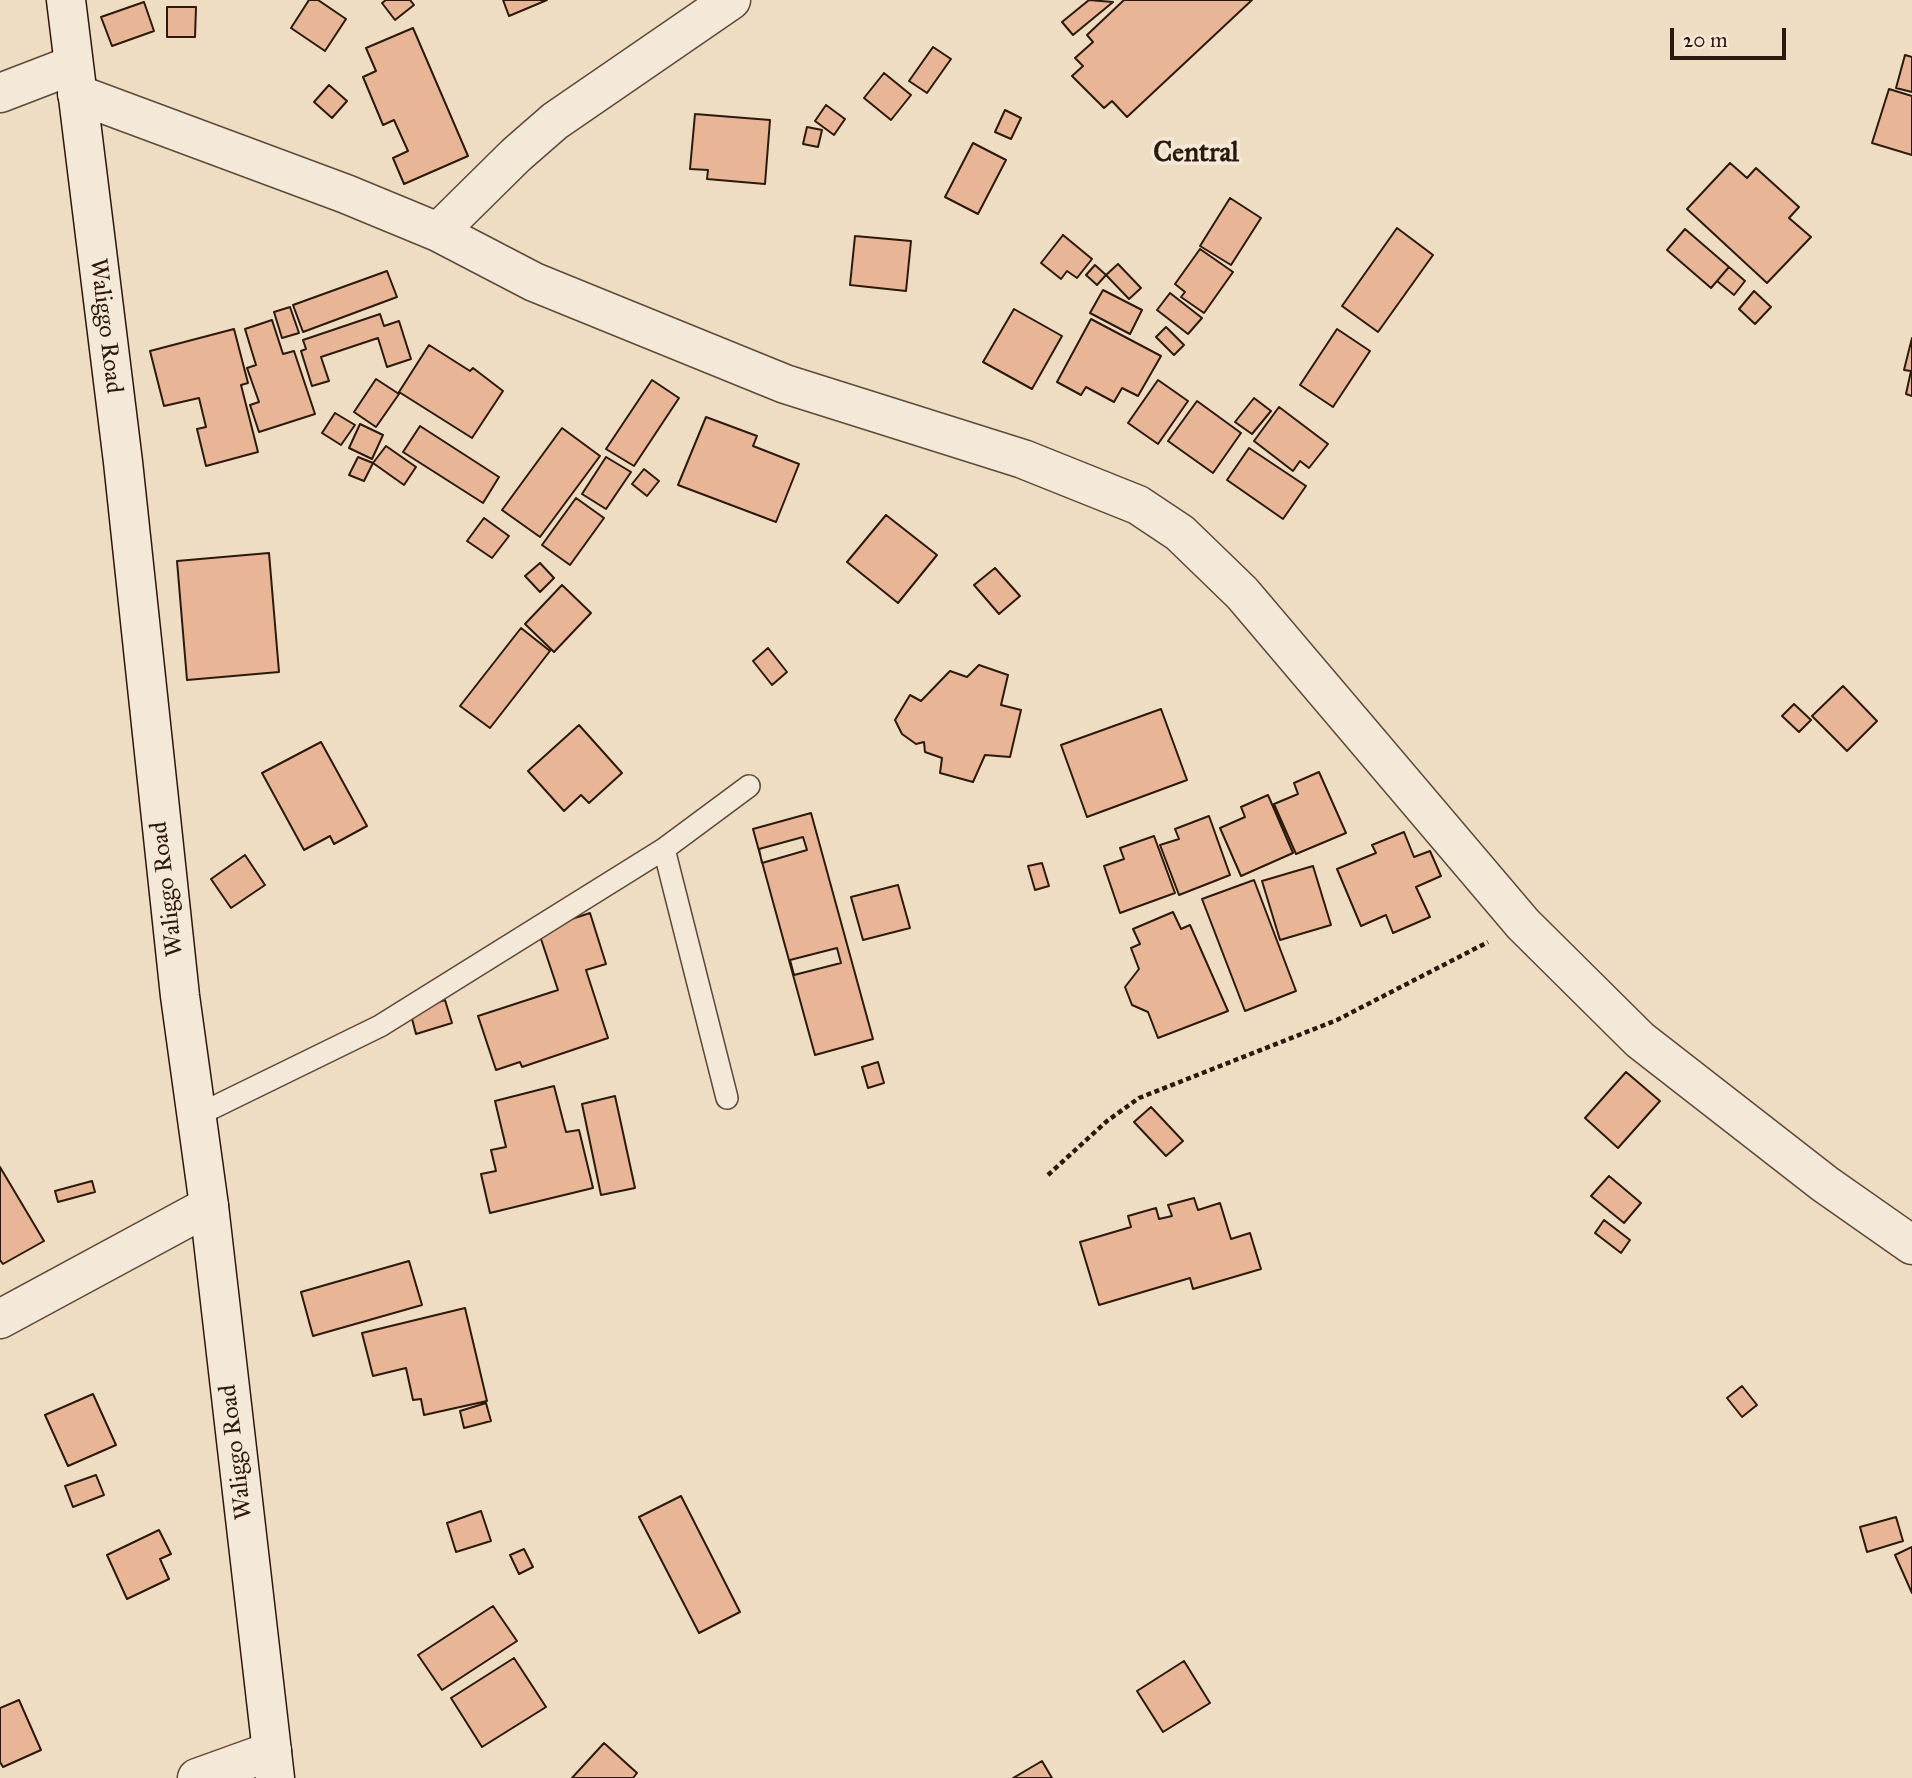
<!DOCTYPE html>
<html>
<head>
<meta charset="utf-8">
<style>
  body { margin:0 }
  #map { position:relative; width:1912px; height:1778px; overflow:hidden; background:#eedcc3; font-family:"IM FELL Great Primer",serif }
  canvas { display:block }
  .scale { position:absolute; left:1670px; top:28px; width:116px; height:32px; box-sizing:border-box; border:4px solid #2c190b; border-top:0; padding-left:9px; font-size:21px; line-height:24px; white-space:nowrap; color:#2c190b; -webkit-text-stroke:5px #f4e8d8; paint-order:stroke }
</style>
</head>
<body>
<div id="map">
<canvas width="1912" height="1778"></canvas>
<div class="scale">20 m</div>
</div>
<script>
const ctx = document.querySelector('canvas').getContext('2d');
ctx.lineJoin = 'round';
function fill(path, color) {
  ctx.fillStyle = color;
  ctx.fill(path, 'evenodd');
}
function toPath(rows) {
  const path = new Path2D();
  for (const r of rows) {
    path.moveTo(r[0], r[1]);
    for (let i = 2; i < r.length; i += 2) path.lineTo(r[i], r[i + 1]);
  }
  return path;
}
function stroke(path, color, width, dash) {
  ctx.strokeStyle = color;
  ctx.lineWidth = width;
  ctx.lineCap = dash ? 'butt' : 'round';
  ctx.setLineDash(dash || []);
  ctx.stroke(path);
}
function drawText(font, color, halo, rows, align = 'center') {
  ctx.font = font + ' "IM FELL Great Primer",serif';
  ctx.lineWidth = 7;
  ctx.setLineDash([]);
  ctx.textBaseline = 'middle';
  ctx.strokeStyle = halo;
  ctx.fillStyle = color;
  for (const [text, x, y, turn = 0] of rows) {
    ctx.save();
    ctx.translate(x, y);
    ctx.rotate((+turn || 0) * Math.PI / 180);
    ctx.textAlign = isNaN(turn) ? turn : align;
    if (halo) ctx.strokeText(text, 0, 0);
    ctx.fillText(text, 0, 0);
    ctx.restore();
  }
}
const building = toPath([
  [309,0,318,0,346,19,325,51,291,28,309,0],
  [386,0,410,0,414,5,395,20,382,3,386,0],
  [503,0,547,0,509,16,503,0],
  [1089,0,1113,2,1073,35,1062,22,1089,0],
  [1124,0,1252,0,1127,117,1112,101,1104,108,1072,76,1083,66,1075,58,1093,42,1087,35,1124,0],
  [144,2,154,31,112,46,101,17,144,2],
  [167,7,196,7,195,37,167,37,167,7],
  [413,28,468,156,404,184,393,158,408,151,394,120,383,125,363,77,376,71,366,48,413,28],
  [933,47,951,59,927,93,909,81,933,47],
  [1905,55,1912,57,1912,92,1896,88,1905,55],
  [884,73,911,95,891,120,864,98,884,73],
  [329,85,347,101,332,118,314,102,329,85],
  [1889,89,1912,96,1912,155,1872,143,1889,89],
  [826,105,845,119,834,135,815,121,826,105],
  [1005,110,1021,118,1011,139,995,132,1005,110],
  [695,114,770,120,765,184,707,179,708,170,690,169,695,114],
  [807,127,822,130,818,147,803,144,807,127],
  [973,143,1006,160,978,214,945,197,973,143],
  [1730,163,1747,178,1756,168,1799,207,1789,218,1811,237,1767,283,1687,209,1730,163],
  [1230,198,1261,218,1231,265,1200,246,1230,198],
  [1397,228,1433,255,1378,332,1342,306,1397,228],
  [1685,229,1729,267,1711,288,1667,250,1685,229],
  [1063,235,1092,259,1077,278,1067,271,1061,279,1041,263,1063,235],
  [855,236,911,241,906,291,850,285,855,236],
  [1200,249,1233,272,1204,313,1181,297,1185,292,1175,284,1200,249],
  [1118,264,1141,288,1129,299,1106,275,1118,264],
  [1095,265,1106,275,1097,285,1086,275,1095,265],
  [1729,267,1745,281,1734,295,1717,281,1729,267],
  [387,271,397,297,303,332,293,305,387,271],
  [1103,290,1142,310,1130,334,1090,313,1103,290],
  [1754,291,1771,307,1755,324,1739,309,1754,291],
  [1170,293,1202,318,1188,334,1157,310,1170,293],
  [290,307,299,333,282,338,274,312,290,307],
  [1014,309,1062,336,1032,389,983,362,1014,309],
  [380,314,384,326,399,321,411,359,387,367,378,338,321,357,329,381,312,386,301,351,306,349,303,340,380,314],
  [1091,319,1161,356,1138,396,1122,388,1114,402,1086,387,1081,395,1057,382,1091,319],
  [272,320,283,354,294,351,315,414,259,432,250,405,259,402,247,368,256,365,245,329,272,320],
  [1166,327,1184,345,1174,355,1156,337,1166,327],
  [234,329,248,383,241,385,258,452,206,466,197,429,206,427,199,398,164,406,150,351,234,329],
  [1337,329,1370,351,1333,407,1300,385,1337,329],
  [1912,338,1912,396,1906,394,1911,371,1904,370,1912,338],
  [429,345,470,371,473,368,503,391,472,438,399,392,429,345],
  [376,379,399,394,376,427,354,412,376,379],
  [652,380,679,398,634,466,606,449,652,380],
  [1158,380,1188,401,1158,444,1128,423,1158,380],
  [1254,398,1271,411,1252,434,1235,422,1254,398],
  [1197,401,1241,433,1213,473,1168,441,1197,401],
  [1279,407,1328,444,1309,468,1300,461,1293,471,1254,441,1279,407],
  [335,413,355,425,341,445,322,433,335,413],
  [706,417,757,436,753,446,799,464,776,522,678,485,706,417],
  [360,424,383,435,372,459,349,448,360,424],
  [420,426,499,477,483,503,403,452,420,426],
  [562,428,600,456,540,537,502,510,562,428],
  [386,446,416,467,404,485,373,463,386,446],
  [1249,448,1306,486,1283,519,1227,480,1249,448],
  [358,457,373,463,364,481,349,475,358,457],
  [606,457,631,472,606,509,582,494,606,457],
  [644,469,659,481,647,496,632,484,644,469],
  [576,498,604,518,570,565,542,545,576,498],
  [886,515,937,555,898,603,847,562,886,515],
  [484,518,509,536,492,558,467,541,484,518],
  [269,553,279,672,187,680,177,561,269,553],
  [540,563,554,578,540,592,525,576,540,563],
  [995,568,1020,596,999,614,974,585,995,568],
  [562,585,591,613,554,652,525,624,562,585],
  [521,628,550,651,490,728,460,706,521,628],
  [768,648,787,672,772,685,753,661,768,648],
  [979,665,1008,675,1001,705,1021,710,1010,757,985,755,973,782,940,773,942,758,925,752,924,742,916,744,902,734,895,720,910,695,921,701,950,671,967,677,979,665],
  [1843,686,1877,721,1847,751,1812,716,1843,686],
  [1794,704,1811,720,1799,732,1782,716,1794,704],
  [1161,709,1187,780,1087,817,1061,745,1161,709],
  [579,725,622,773,589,803,581,795,564,811,528,771,579,725],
  [321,742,367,826,334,844,330,836,304,850,262,773,321,742],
  [1319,772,1346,833,1296,854,1274,804,1298,794,1294,783,1319,772],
  [1268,795,1293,853,1241,876,1220,828,1245,817,1241,807,1268,795],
  [811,813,873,1039,815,1055,753,829,811,813],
  [803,837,807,850,762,863,759,849,803,837],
  [837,948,841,963,794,975,790,960,837,948],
  [1209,816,1230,875,1179,895,1160,845,1179,839,1175,829,1209,816],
  [1404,832,1414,857,1430,851,1441,876,1416,887,1430,917,1393,933,1386,915,1361,926,1337,869,1376,853,1372,845,1404,832],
  [1154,836,1175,893,1120,913,1104,866,1124,859,1120,848,1154,836],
  [245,855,265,885,231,908,211,879,245,855],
  [1042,863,1049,886,1035,890,1028,866,1042,863],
  [1313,866,1331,925,1280,940,1262,881,1313,866],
  [1254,880,1296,991,1245,1011,1202,899,1254,880],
  [898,885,910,928,863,940,851,897,898,885],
  [1173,912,1181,929,1190,925,1228,1011,1158,1038,1148,1012,1132,1005,1125,987,1139,969,1131,948,1140,944,1133,929,1173,912],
  [590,913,606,964,586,970,608,1038,522,1067,520,1062,496,1070,478,1016,558,990,538,930,590,913],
  [445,1000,452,1023,416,1034,410,1011,445,1000],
  [878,1062,884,1083,868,1088,862,1067,878,1062],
  [1626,1072,1660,1101,1618,1148,1585,1118,1626,1072],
  [554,1086,566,1132,579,1130,593,1188,490,1213,481,1174,496,1171,491,1150,506,1147,495,1101,554,1086],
  [615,1096,635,1188,601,1195,582,1104,615,1096],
  [1151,1107,1183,1141,1166,1156,1134,1122,1151,1107],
  [0,1167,44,1241,3,1264,0,1260,0,1167],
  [1609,1176,1641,1203,1624,1223,1591,1196,1609,1176],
  [92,1181,95,1192,58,1202,55,1191,92,1181],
  [1194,1198,1198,1210,1220,1203,1231,1239,1250,1233,1261,1269,1193,1289,1190,1278,1099,1305,1080,1242,1131,1227,1128,1216,1156,1208,1159,1219,1172,1216,1168,1205,1194,1198],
  [1604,1220,1630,1240,1621,1253,1595,1233,1604,1220],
  [409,1261,422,1305,313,1336,301,1292,409,1261],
  [465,1308,487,1401,424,1415,421,1399,413,1400,406,1368,373,1376,362,1333,465,1308],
  [1742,1386,1757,1405,1742,1417,1727,1398,1742,1386],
  [93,1394,116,1445,68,1466,45,1415,93,1394],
  [486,1403,491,1421,464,1428,460,1411,486,1403],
  [96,1475,104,1495,73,1507,65,1486,96,1475],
  [681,1496,740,1612,699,1633,639,1517,681,1496],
  [481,1511,491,1541,456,1552,447,1523,481,1511],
  [1896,1517,1903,1541,1867,1552,1860,1527,1896,1517],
  [159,1530,171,1554,160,1559,169,1579,127,1599,107,1555,159,1530],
  [1912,1547,1912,1593,1895,1555,1912,1547],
  [524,1549,533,1567,519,1574,510,1555,524,1549],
  [493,1606,517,1641,442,1690,418,1655,493,1606],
  [514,1658,546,1707,482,1747,451,1698,514,1658],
  [1184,1661,1210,1703,1163,1732,1137,1691,1184,1661],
  [19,1700,41,1750,3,1767,0,1762,0,1708,19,1700],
  [604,1743,637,1773,633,1778,572,1778,604,1743],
  [1042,1761,1052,1778,1013,1778,1042,1761]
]);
fill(building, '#e8b597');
stroke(building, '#2c190b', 2);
const lane = toPath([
  [664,849,727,1098],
  [198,1115,380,1026,664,849,749,786]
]);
const street = toPath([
  [0,93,73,65],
  [77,94,346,194,438,232,534,282,785,384,1023,459,1138,505,1180,533,1242,593,1523,924,1640,1040,1825,1184,1912,1245],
  [438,232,516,155,555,121,731,0],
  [0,1319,209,1206],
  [197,1778,272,1751]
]);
const secondary = toPath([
  [66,0,123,462,180,996,209,1206,275,1778]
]);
stroke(lane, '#5c4a39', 24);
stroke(street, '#5c4a39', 41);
stroke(secondary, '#2c190b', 41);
stroke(toPath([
  [1048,1175,1107,1121,1139,1098,1337,1020,1488,942]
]), '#2c190b', 4.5, [5, 3.5]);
stroke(lane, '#f4e8d8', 21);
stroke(street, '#f4e8d8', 38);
stroke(secondary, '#f4e8d8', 38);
drawText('24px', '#2c190b', '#f4e8d8', [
  ["Waliggo Road",105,326,83],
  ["Waliggo Road",168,889,-97],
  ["Waliggo Road",237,1452,-97]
]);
drawText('bold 28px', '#2c190b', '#f4e8d8', [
  ["Central",1196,154]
]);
</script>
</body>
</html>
